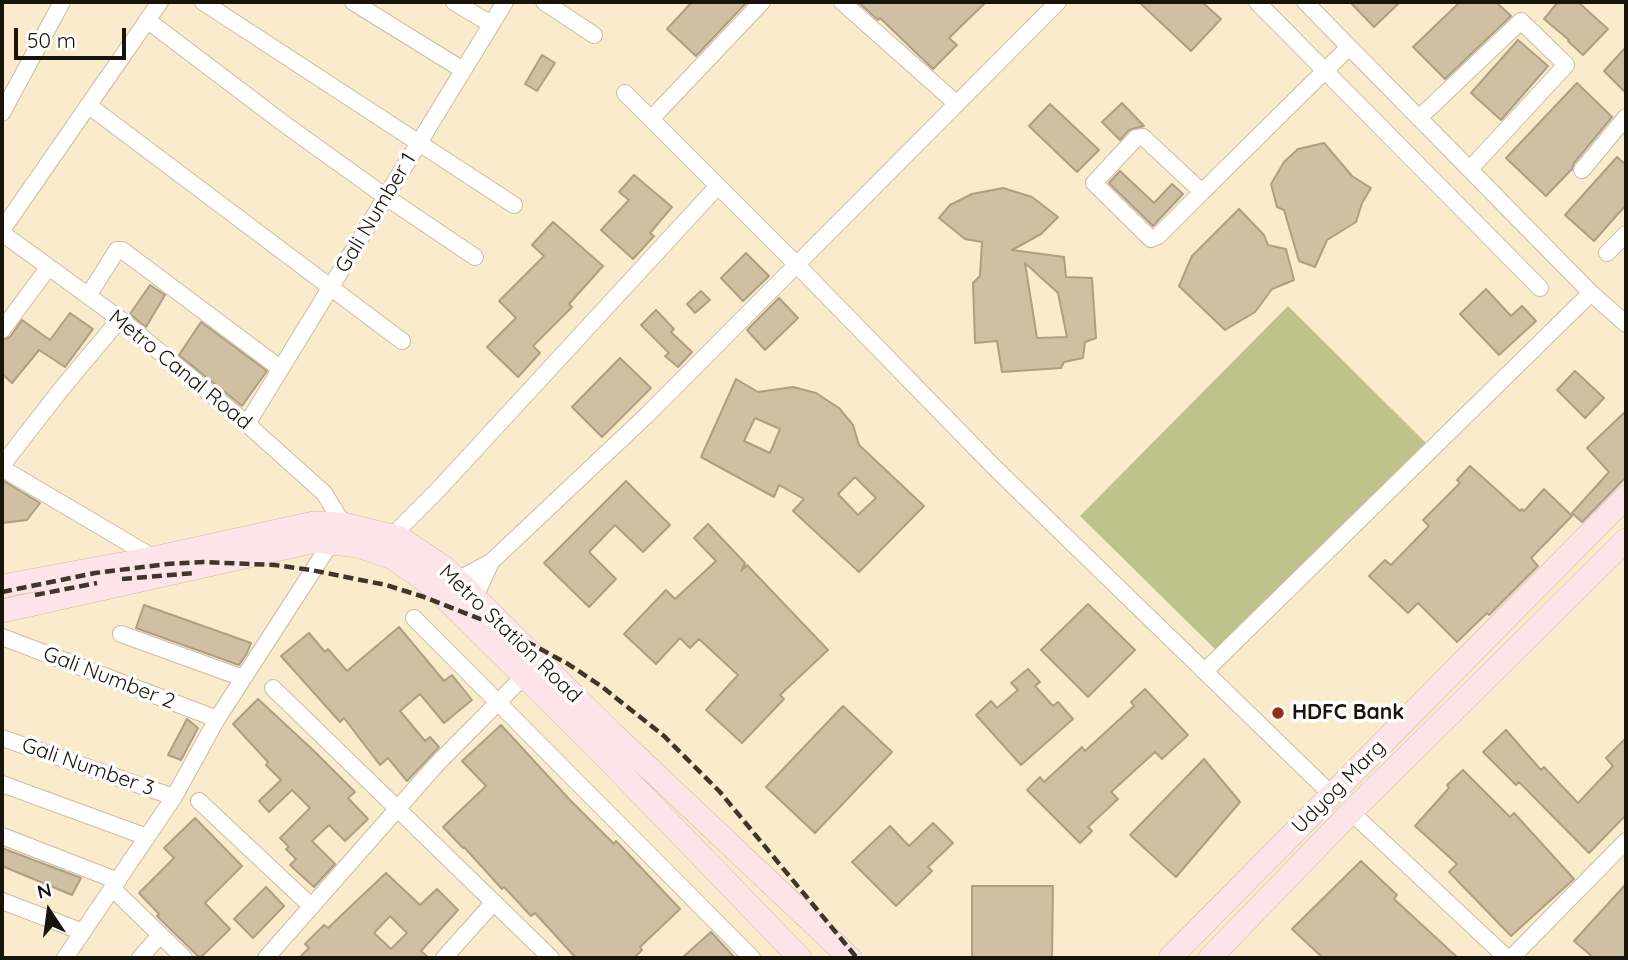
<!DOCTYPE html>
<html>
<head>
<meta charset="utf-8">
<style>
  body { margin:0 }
  #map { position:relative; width:1628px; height:960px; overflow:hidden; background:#fbebcd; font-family:Quicksand,sans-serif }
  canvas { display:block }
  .frame { position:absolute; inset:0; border:4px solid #191409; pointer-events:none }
  .north { position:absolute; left:14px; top:876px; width:70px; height:70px; -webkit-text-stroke:5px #fff; paint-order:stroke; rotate:347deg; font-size:19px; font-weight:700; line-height:28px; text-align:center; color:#191409 }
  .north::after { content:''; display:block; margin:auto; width:24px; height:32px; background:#191409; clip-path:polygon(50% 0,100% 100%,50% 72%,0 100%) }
  .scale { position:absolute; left:14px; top:28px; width:112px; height:32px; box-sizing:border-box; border:4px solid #191409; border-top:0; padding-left:9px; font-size:21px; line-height:24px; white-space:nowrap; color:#191409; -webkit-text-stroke:5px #fff; paint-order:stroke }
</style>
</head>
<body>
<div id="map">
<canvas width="1628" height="960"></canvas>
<div class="frame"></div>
<div class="north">N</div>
<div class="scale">50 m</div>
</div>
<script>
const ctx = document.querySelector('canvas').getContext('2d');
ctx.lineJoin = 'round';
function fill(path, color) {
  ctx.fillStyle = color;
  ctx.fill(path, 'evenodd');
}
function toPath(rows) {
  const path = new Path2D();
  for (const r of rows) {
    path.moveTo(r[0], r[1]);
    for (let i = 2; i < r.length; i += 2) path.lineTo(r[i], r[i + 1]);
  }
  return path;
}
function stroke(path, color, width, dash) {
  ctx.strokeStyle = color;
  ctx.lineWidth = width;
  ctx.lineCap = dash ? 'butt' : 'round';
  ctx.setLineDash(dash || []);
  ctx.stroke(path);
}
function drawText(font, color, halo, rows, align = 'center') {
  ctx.font = font + ' Quicksand,sans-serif';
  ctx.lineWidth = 7;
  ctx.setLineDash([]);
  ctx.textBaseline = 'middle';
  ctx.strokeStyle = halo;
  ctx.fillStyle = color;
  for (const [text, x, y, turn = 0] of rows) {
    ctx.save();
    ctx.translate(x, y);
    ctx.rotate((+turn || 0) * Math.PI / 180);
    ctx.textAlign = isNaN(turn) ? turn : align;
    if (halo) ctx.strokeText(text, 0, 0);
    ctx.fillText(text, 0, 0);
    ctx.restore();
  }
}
fill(toPath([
  [1288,306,1428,445,1220,654,1080,516]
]), '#bfc38b');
const building = toPath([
  [692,2,747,2,696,56,667,29,692,2],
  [858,2,986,2,949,38,957,45,933,69,880,18,878,20,858,2],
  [1139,2,1202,2,1221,19,1191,51,1139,2],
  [1350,2,1400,2,1374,27,1350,2],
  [1460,2,1496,2,1511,16,1445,79,1413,47,1460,2],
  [1558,2,1578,2,1608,29,1583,55,1568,41,1569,40,1544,19,1558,2],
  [1518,40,1548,66,1501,120,1471,93,1518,40],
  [1626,47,1626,93,1604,71,1626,47],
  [542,55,555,63,537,91,525,84,542,55],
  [1577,83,1612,117,1574,163,1572,169,1546,196,1506,158,1577,83],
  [1122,103,1144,126,1129,130,1120,140,1102,122,1122,103],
  [1050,104,1099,150,1077,172,1029,126,1050,104],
  [1324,143,1352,176,1371,188,1362,203,1356,222,1327,240,1315,267,1299,261,1284,210,1277,207,1271,184,1284,162,1298,149,1324,143],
  [1617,157,1626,165,1626,205,1594,241,1565,215,1617,157],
  [1120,171,1154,203,1172,184,1183,194,1153,226,1109,183,1120,171],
  [634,175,672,207,650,233,654,236,633,259,601,230,629,200,619,192,634,175],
  [1003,188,1032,197,1058,217,1041,234,1012,250,1064,257,1066,277,1092,278,1096,338,1085,342,1083,358,1064,362,1061,368,1002,372,997,341,975,343,973,283,980,276,982,242,965,239,939,218,950,205,972,194,1003,188],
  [1025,263,1058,293,1067,337,1037,338,1025,263],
  [1239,209,1264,235,1268,245,1286,249,1294,280,1272,289,1255,312,1225,330,1179,286,1192,256,1239,209],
  [553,222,603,266,569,304,572,307,533,346,540,353,518,377,487,347,516,318,499,301,544,256,532,245,553,222],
  [746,253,769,276,743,301,721,278,746,253],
  [150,285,165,295,146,327,130,314,150,285],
  [1486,289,1511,316,1522,306,1536,321,1499,355,1460,314,1486,289],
  [701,291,710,300,695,313,687,304,701,291],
  [779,298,798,318,765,350,747,330,779,298],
  [656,310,674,329,671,332,692,352,678,367,665,356,669,353,641,325,656,310],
  [70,313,93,329,65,367,39,350,12,383,2,374,2,340,10,337,22,320,50,340,70,313],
  [201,322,267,371,242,406,179,355,201,322],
  [620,358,651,388,602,437,572,407,620,358],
  [1575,371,1604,398,1585,418,1557,390,1575,371],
  [736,379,758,392,793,387,816,393,839,408,853,425,859,445,924,506,859,572,793,511,804,499,779,485,774,497,701,457,736,379],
  [755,418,780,429,770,453,744,441,755,418],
  [855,477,876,498,858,515,838,494,855,477],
  [1626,411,1626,477,1582,522,1572,513,1609,472,1587,448,1626,411],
  [1470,466,1520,511,1522,509,1524,511,1544,489,1572,516,1531,558,1538,566,1489,615,1487,613,1457,642,1418,603,1408,613,1369,576,1385,560,1391,565,1429,526,1423,520,1460,483,1457,480,1470,466],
  [2,480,40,503,27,520,2,523,2,480],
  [626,481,670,525,643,552,615,525,589,552,616,579,589,607,544,563,626,481],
  [708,524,745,563,741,571,747,565,828,650,780,695,784,699,742,743,706,710,738,675,699,639,690,648,680,638,656,664,624,634,666,590,675,599,716,561,694,538,708,524],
  [1088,604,1135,650,1088,697,1041,650,1088,604],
  [144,605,251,643,247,653,239,665,136,628,144,605],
  [399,627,444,681,452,675,472,700,444,723,420,694,400,711,425,741,430,737,439,747,407,781,388,758,380,765,344,718,340,722,281,656,309,633,325,652,328,649,347,671,399,627],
  [1028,669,1040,682,1035,686,1053,706,1058,702,1073,719,1021,765,976,715,991,701,997,708,1018,690,1011,683,1028,669],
  [1145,689,1188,735,1162,759,1155,752,1111,792,1118,799,1088,827,1092,831,1080,843,1027,790,1040,777,1044,782,1082,747,1085,751,1134,706,1131,702,1145,689],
  [258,699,314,751,355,792,348,798,368,819,345,841,329,825,312,841,335,864,314,887,290,865,296,859,286,849,289,847,280,838,310,808,292,790,269,812,259,801,281,780,266,765,268,762,233,724,258,699],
  [843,706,892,752,815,833,766,787,843,706],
  [187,719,198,728,181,760,168,755,187,719],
  [501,725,569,799,614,844,616,841,680,909,640,947,642,950,634,958,576,958,535,913,531,916,504,887,502,889,464,847,463,848,443,827,486,786,462,761,501,725],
  [1506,730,1541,770,1544,767,1578,803,1613,766,1606,758,1626,738,1626,815,1589,853,1519,782,1516,785,1483,752,1506,730],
  [1204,759,1240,802,1176,877,1130,835,1204,759],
  [1463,770,1510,817,1514,813,1574,879,1511,936,1449,872,1457,864,1415,826,1449,788,1447,785,1463,770],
  [195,818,242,866,205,903,230,929,200,958,157,916,159,914,139,893,174,858,164,848,195,818],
  [933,823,953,843,928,867,932,871,896,906,852,862,890,826,909,846,933,823],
  [2,848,81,878,72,895,2,866,2,848],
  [1361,861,1397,895,1394,899,1458,958,1323,958,1292,929,1361,861],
  [386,873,420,905,437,889,458,910,421,951,429,958,299,958,309,948,305,944,324,925,328,928,386,873],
  [390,916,407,933,391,949,374,933,390,916],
  [1626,884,1626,958,1594,958,1574,941,1626,884],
  [972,886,1053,886,1052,958,972,958,972,886],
  [266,887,284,906,253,938,234,919,266,887],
  [711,932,735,958,682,958,711,932]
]);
fill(building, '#cfc0a3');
stroke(building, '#ae9f83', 2);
const street = toPath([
  [203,2,514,205],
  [353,2,463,70],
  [454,2,491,24],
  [544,2,594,35],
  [842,2,957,104],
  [1257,2,1540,288],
  [1305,2,1591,293,1626,324],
  [147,20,283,123,386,197,475,257],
  [625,93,797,265,995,468,1331,794],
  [88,105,402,341],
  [2,113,62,2],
  [1419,118,1521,21,1559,58,1566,65,1470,169],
  [651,119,762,2],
  [1582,170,1626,117],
  [1202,192,1158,236,1151,239,1094,183,1136,138,1143,137,1202,192,1349,47],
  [2,230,160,2],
  [2,233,120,319,247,424,324,493,343,524,217,719,174,797,65,958],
  [1607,253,1626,234],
  [88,296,117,250,122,250,281,369],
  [120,319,63,387,3,464,5,470,154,558],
  [2,330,48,268],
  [247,424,505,2],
  [392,536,437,491,717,187],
  [491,562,648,414,1058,2],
  [457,580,491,562,475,597],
  [414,618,752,958],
  [121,634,243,678],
  [2,637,217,719],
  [1205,671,1591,293],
  [273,688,551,958],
  [2,738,174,797],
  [2,784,147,837],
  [199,801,311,906],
  [1351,812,1507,958],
  [2,836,118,881],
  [113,889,184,958],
  [2,901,83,932],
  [140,958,160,935],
  [266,958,436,765,524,676],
  [444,958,494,902],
  [1511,958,1626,841]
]);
const secondary = toPath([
  [2,586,154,558,314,523,343,524,400,538,445,568,614,735,850,958],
  [2,611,316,541,358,546,393,558,434,587,596,747,800,958],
  [1170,958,1626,497],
  [1210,958,1351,812,1626,540]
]);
stroke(street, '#cbbc9f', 18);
stroke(secondary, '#cbbc9f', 24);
stroke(street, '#fff', 16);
stroke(secondary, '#fce4e9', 23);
stroke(toPath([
  [122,579,195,573],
  [2,592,95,573,167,564,203,562,275,565,311,570,386,585,424,597,498,626,568,664,601,686,664,736,720,792,857,958],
  [35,595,97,583]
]), '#3e3729', 4.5, [10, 5]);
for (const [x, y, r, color] of [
  [1278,713,7,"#952c16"]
]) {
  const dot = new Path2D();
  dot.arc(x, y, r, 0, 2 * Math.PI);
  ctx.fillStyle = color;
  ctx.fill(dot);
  stroke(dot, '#fff', 2.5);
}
drawText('21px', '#191409', '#fff', [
  ["Gali Number 1",376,213,-59],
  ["Metro Canal Road",180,370,39],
  ["Metro Station Road",510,634,44],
  ["Gali Number 2",109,678,21],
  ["Gali Number 3",88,767,19],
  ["Udyog Marg",1339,787,-45]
]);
drawText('bold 21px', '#191409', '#fff', [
  ["HDFC Bank",1292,713]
], 'left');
</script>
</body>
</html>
